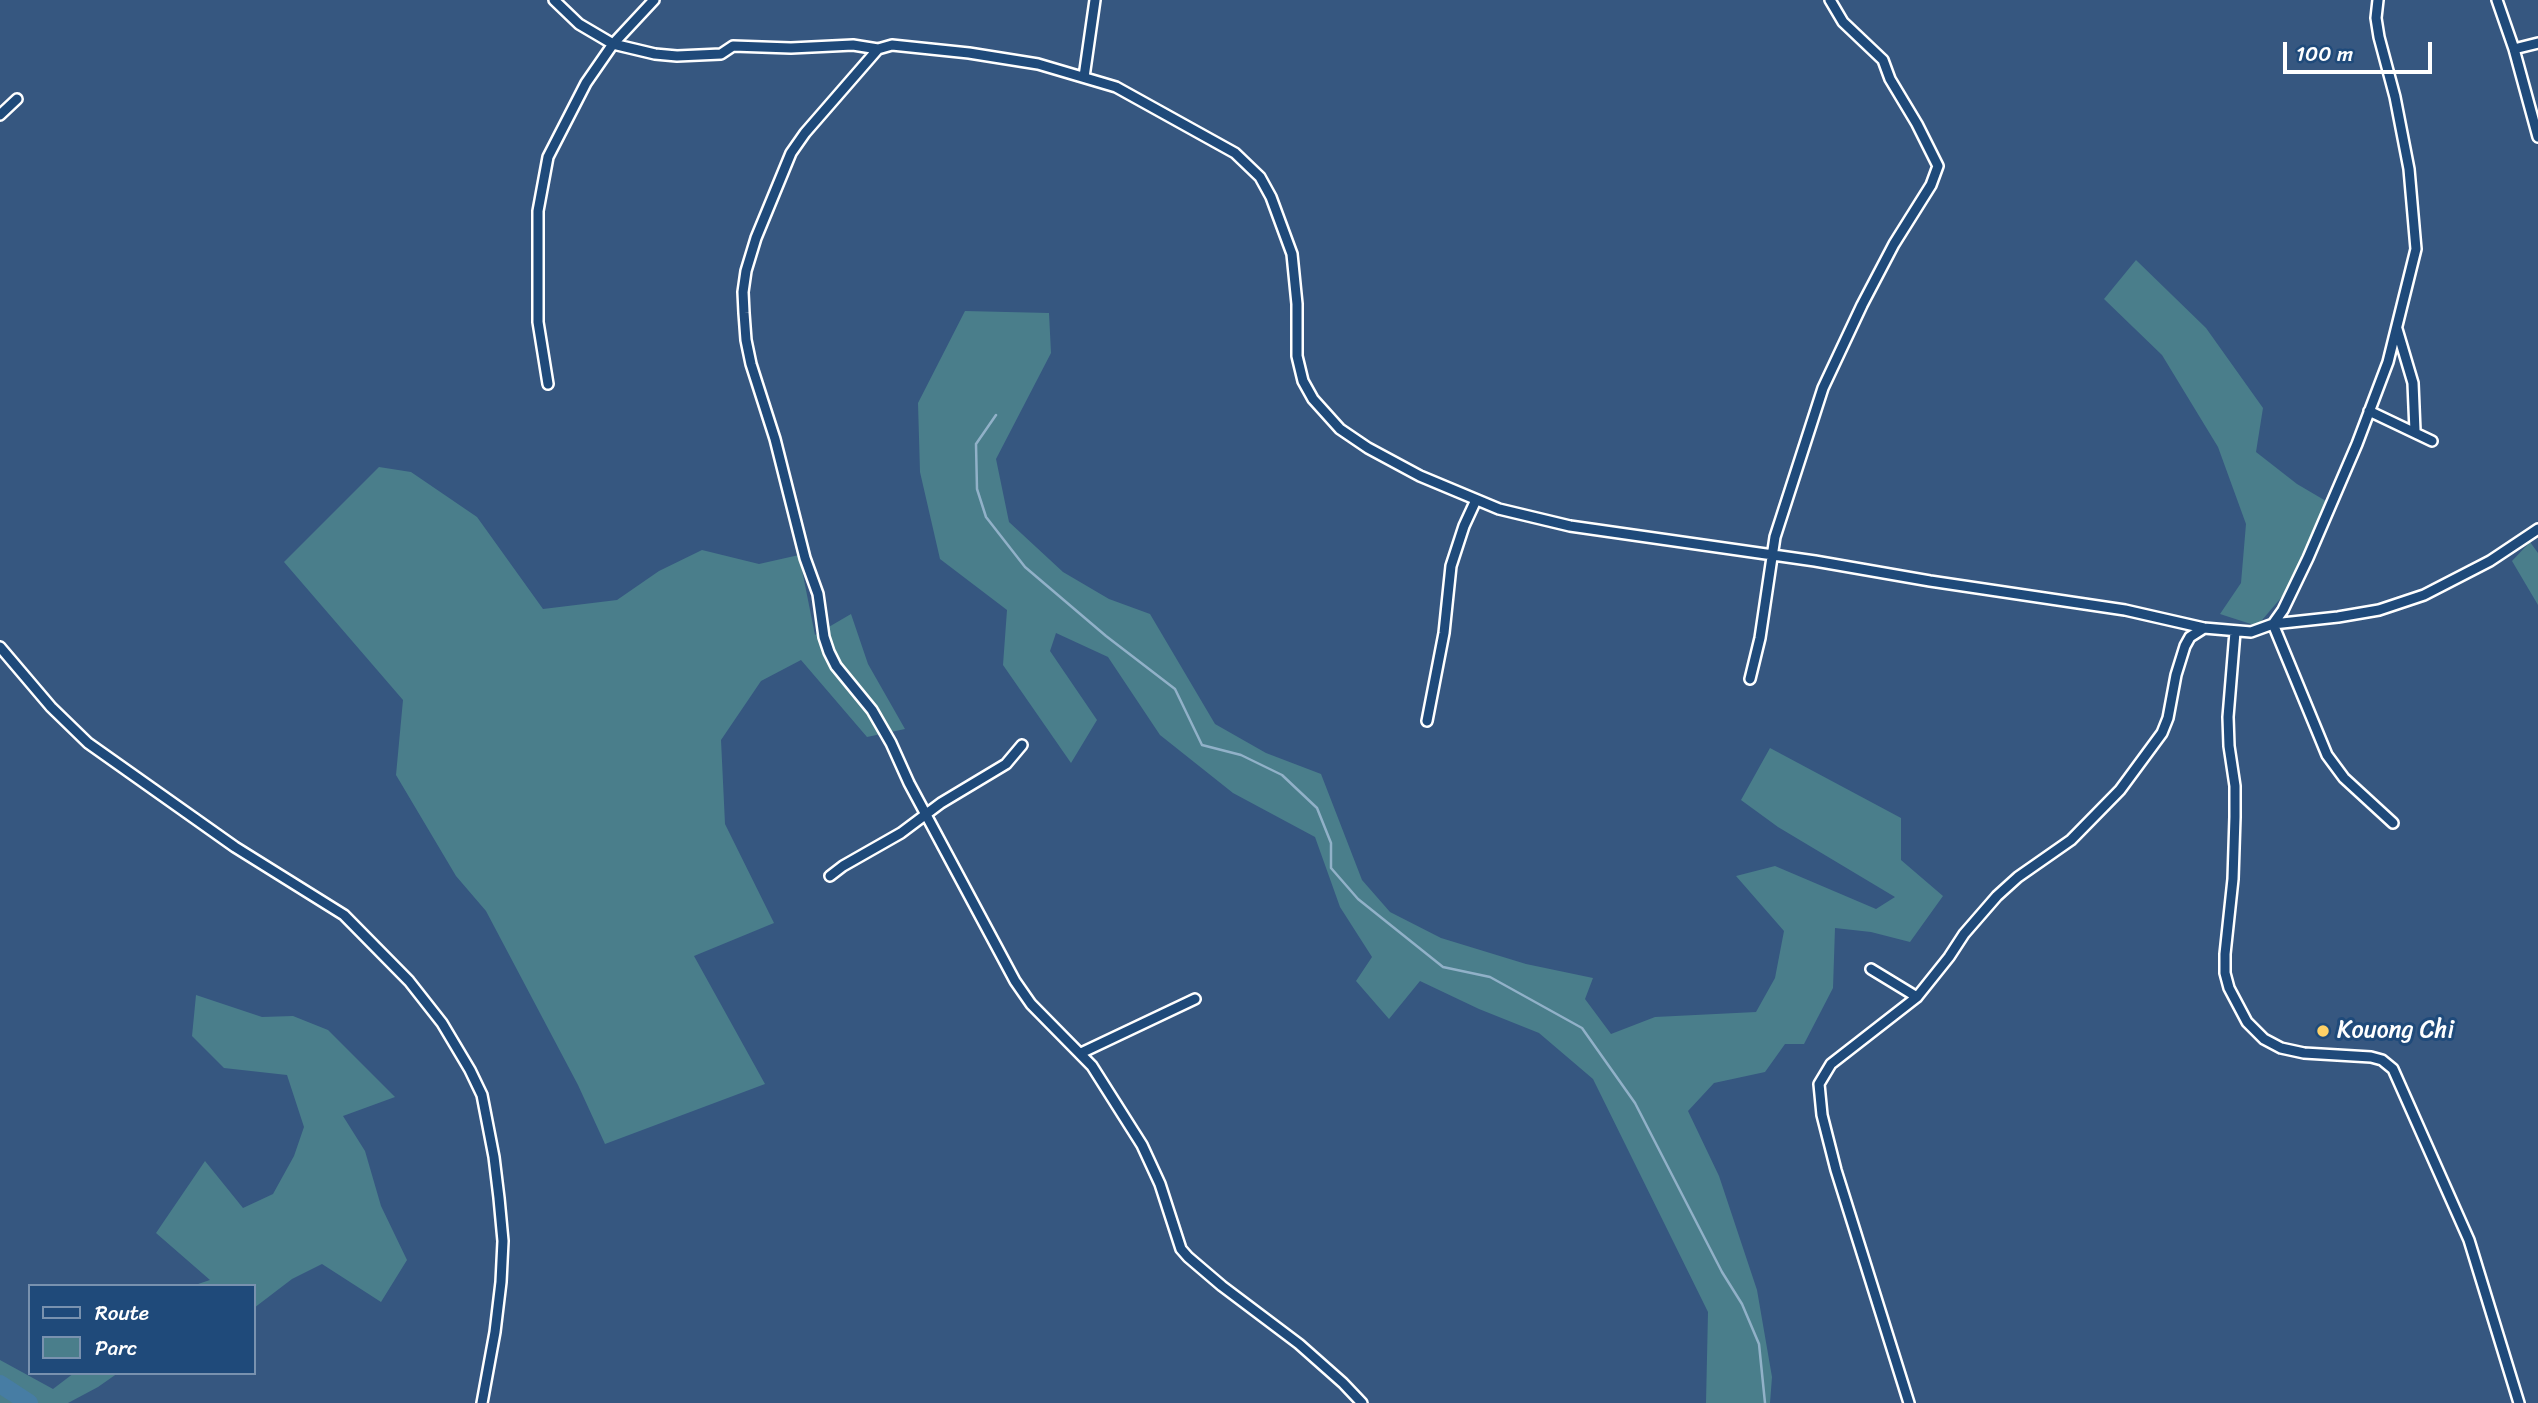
<!DOCTYPE html>
<html>
<head>
<meta charset="utf-8">
<style>
  body { margin:0 }
  #map { position:relative; width:2538px; height:1403px; overflow:hidden; background:#365780; font-family:Sriracha,sans-serif }
  canvas { display:block }
  .legend { position:absolute; left:28px; top:1284px; width:228px; height:91px; box-sizing:border-box; background:#1f4a7a; border:2px solid #7992af; margin:0; padding:9px 12px; list-style:none; font-size:21px; color:#fff }
  .legend li { display:flex; align-items:center; gap:14px; height:35px }
  .legend b { width:35px; border:2px solid #7992af }
  .scale { position:absolute; left:2283px; top:42px; width:149px; height:32px; box-sizing:border-box; border:4px solid #fff; border-top:0; padding-left:9px; font-size:21px; line-height:24px; white-space:nowrap; color:#fff; -webkit-text-stroke:5px #1f4a7a; paint-order:stroke }
</style>
</head>
<body>
<div id="map">
<canvas width="2538" height="1403"></canvas>
<ul class="legend">
<li><b style="height:9px;background:#1f4a7a"></b>Route</li>
<li><b style="height:19px;background:#4a7e8b"></b>Parc</li>
</ul>
<div class="scale">100 m</div>
</div>
<script>
const ctx = document.querySelector('canvas').getContext('2d');
ctx.lineJoin = 'round';
function fill(path, color) {
  ctx.fillStyle = color;
  ctx.fill(path, 'evenodd');
}
function toPath(rows) {
  const path = new Path2D();
  for (const r of rows) {
    path.moveTo(r[0], r[1]);
    for (let i = 2; i < r.length; i += 2) path.lineTo(r[i], r[i + 1]);
  }
  return path;
}
function stroke(path, color, width, dash) {
  ctx.strokeStyle = color;
  ctx.lineWidth = width;
  ctx.lineCap = dash ? 'butt' : 'round';
  ctx.setLineDash(dash || []);
  ctx.stroke(path);
}
function drawText(font, color, halo, rows, align = 'center') {
  ctx.font = font + ' Sriracha,sans-serif';
  ctx.lineWidth = 6;
  ctx.setLineDash([]);
  ctx.textBaseline = 'middle';
  ctx.strokeStyle = halo;
  ctx.fillStyle = color;
  for (const [text, x, y, turn = 0] of rows) {
    ctx.save();
    ctx.translate(x, y);
    ctx.rotate((+turn || 0) * Math.PI / 180);
    ctx.textAlign = isNaN(turn) ? turn : align;
    if (halo) ctx.strokeText(text, 0, 0);
    ctx.fillText(text, 0, 0);
    ctx.restore();
  }
}
fill(toPath([
  [2136,260,2206,328,2263,408,2256,452,2297,484,2331,504,2297,579,2257,626,2220,614,2241,583,2246,524,2218,447,2162,355,2104,299],
  [965,311,1049,313,1051,353,996,459,1009,522,1063,572,1109,599,1150,614,1215,724,1266,753,1321,774,1362,880,1390,912,1441,938,1526,964,1593,978,1585,999,1611,1034,1655,1017,1756,1012,1775,978,1784,931,1736,876,1775,866,1876,909,1895,897,1778,827,1741,800,1770,748,1901,818,1901,860,1943,896,1910,942,1871,932,1835,928,1833,988,1804,1044,1785,1044,1765,1072,1714,1083,1688,1111,1719,1176,1757,1290,1772,1377,1770,1403,1706,1403,1708,1312,1593,1079,1539,1033,1479,1009,1420,981,1389,1019,1356,981,1372,957,1340,907,1315,837,1233,793,1160,735,1108,657,1056,633,1050,651,1097,720,1071,763,1003,665,1007,610,940,559,920,472,918,403],
  [379,467,411,472,477,517,543,609,617,600,659,571,702,550,759,564,799,555,815,635,851,614,868,664,905,729,867,737,801,660,761,681,721,740,725,824,774,923,694,956,765,1084,605,1144,578,1085,486,911,456,876,396,775,403,700,284,562],
  [2530,542,2538,553,2538,605,2512,561],
  [196,995,262,1017,293,1016,328,1030,395,1097,343,1116,365,1151,381,1206,407,1260,381,1302,322,1264,292,1279,254,1308,254,1286,192,1286,210,1280,156,1233,205,1161,243,1208,273,1194,294,1156,304,1127,287,1075,224,1068,192,1036],
  [0,1360,53,1389,74,1373,118,1373,98,1387,68,1403,0,1403]
]), '#4a7e8b');
stroke(toPath([
  [996,415,976,444,977,489,986,517,1025,567,1106,636,1175,689,1202,745,1241,755,1282,775,1317,808,1331,843,1331,868,1358,899,1443,967,1490,977,1582,1028,1635,1103,1722,1272,1742,1304,1759,1344,1765,1403]
]), '#91b1c8', 2.5);
stroke(toPath([
  [0,1384,29,1403]
]), '#477da4', 18);
const street = toPath([
  [554,0,579,24,613,44,655,54,677,56,721,54,733,46,791,48,853,45,878,49],
  [2497,0,2514,49,2538,137],
  [2514,49,2538,43],
  [1084,77,1095,0],
  [0,115,17,99],
  [2397,329,2413,383,2415,431],
  [548,384,538,322,538,211,548,157,586,83,613,44,654,0],
  [2369,411,2432,441],
  [2235,632,2228,717,2229,746,2235,786,2235,817,2233,879,2225,954,2225,973,2229,988,2247,1022,2264,1039,2281,1048,2304,1053,2371,1057,2382,1060,2393,1069,2469,1240,2519,1403],
  [0,647,51,707,88,743,235,847,344,915,409,981,442,1023,470,1070,482,1095,494,1157,499,1198,503,1241,501,1282,495,1332,482,1403],
  [1750,679,1760,638,1775,537,1823,388,1862,305,1894,244,1931,185,1938,166,1917,124,1890,79,1883,60,1843,22,1830,0],
  [1427,721,1444,633,1451,566,1464,526,1476,500],
  [2393,823,2344,778,2327,755,2273,624,2338,617,2379,610,2424,595,2490,561,2538,529],
  [830,876,843,866,901,833,941,803,1006,764,1022,745],
  [1871,969,1917,997],
  [1081,1053,1195,999],
  [1362,1403,1343,1383,1299,1344,1222,1286,1188,1257,1181,1249,1160,1184,1142,1145,1092,1066,1031,1004,1015,981,909,783,891,743,872,710,836,666,829,652,824,637,818,594,805,558,775,439,751,364,746,340,744,313,743,292,746,271,756,238,791,153,805,133,878,49,892,45,969,53,1038,64,1116,87,1235,153,1260,177,1271,197,1292,254,1297,304,1297,356,1303,381,1313,399,1340,429,1368,448,1420,476,1499,509,1570,526,1815,561,1930,581,2125,610,2204,628,2251,632,2273,624,2283,610,2308,558,2357,444,2388,362,2416,249,2409,169,2395,97,2379,37,2376,18,2378,0],
  [1909,1403,1836,1170,1822,1115,1819,1084,1831,1064,1917,997,1949,957,1964,934,1997,896,2018,877,2071,840,2120,790,2162,733,2168,718,2176,675,2185,646,2190,637,2204,628]
]);
stroke(street, '#fff', 14);
stroke(street, '#1f4a7a', 9);
for (const [x, y, r, color] of [
  [2323,1031,7,"#ffd166"]
]) {
  const dot = new Path2D();
  dot.arc(x, y, r, 0, 2 * Math.PI);
  ctx.fillStyle = color;
  ctx.fill(dot);
  stroke(dot, '#1f4a7a', 2.5);
}
drawText('24px', '#fff', '#1f4a7a', [
  ["Kouong Chi",2337,1031]
], 'left');
</script>
</body>
</html>
